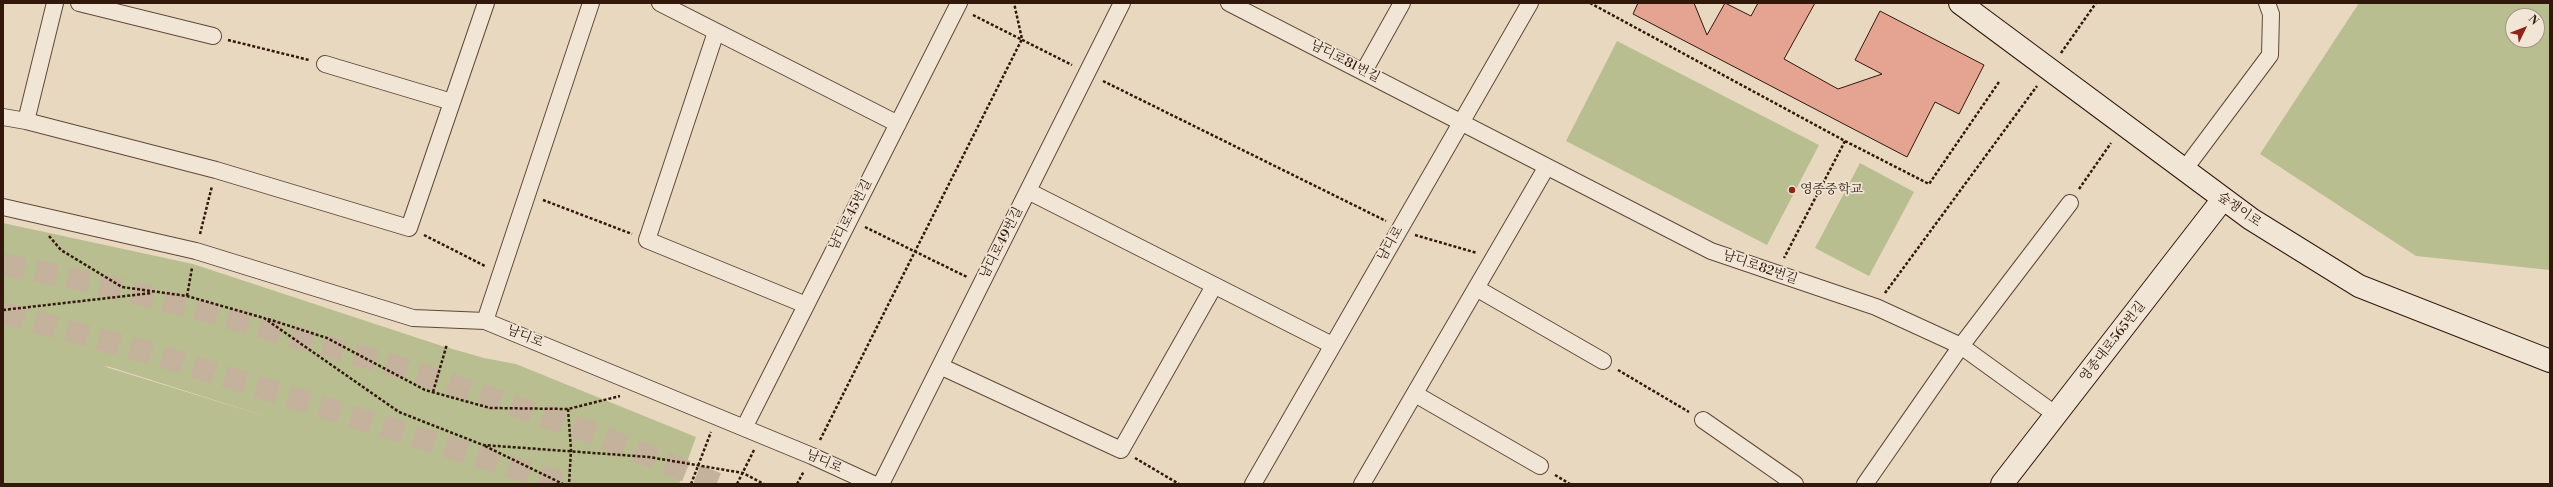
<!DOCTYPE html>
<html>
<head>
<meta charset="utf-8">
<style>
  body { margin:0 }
  #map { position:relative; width:2553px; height:487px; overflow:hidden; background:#e9d8c0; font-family:"Libre Bodoni",serif }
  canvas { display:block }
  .frame { position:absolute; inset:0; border:4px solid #31180b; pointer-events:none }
  .north { position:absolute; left:2505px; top:8px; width:40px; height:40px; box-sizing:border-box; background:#f1e6d6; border:1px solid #a49485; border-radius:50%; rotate:47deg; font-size:11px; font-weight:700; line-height:16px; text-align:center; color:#31180b }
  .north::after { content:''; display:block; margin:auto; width:14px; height:18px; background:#8f2418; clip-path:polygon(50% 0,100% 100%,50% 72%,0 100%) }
</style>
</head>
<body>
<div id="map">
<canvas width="2553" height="487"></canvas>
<div class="frame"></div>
<div class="north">N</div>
</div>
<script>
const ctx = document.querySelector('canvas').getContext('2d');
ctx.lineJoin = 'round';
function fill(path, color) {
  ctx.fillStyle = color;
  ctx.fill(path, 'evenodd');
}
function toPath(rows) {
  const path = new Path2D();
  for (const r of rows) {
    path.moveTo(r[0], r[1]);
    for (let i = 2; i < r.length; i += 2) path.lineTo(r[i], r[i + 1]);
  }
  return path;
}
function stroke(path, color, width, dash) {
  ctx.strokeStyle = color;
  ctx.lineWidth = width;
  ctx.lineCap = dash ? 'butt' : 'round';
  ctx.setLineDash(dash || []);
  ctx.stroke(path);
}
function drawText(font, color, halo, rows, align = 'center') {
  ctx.font = font + ' "Libre Bodoni","Noto Serif KR",serif';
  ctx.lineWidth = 3.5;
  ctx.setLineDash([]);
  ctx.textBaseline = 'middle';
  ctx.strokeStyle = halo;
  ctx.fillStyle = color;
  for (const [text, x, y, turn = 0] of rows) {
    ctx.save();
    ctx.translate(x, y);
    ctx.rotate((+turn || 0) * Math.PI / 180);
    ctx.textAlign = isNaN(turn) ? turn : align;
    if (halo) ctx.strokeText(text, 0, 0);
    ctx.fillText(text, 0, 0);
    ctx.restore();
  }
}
fill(toPath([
  [2359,3,2550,3,2550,270,2416,256,2260,154],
  [2513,16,2537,16,2537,40,2513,40],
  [1617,41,1819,145,1767,245,1566,141],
  [1860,163,1914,192,1869,276,1815,248],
  [3,223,193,264,442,346,484,358,516,364,696,437,679,484,3,484],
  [103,366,110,367,271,418]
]), '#b9be91');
const building = toPath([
  [1638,3,1694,3,1707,35,1725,3,1751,16,1758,3,1815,3,1784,59,1838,89,1882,74,1855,60,1880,11,1984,65,1959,114,1935,102,1907,157,1633,14,1638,3]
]);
fill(building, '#e5a491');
stroke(building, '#31180b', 1);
stroke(toPath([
  [3,264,95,283,213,313,409,370,590,432,718,484],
  [3,313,154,354,566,484]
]), '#c4b29c', 22, [22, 11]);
const street = toPath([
  [79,3,213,36],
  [591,3,485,321,812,456,873,484],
  [660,3,898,124],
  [1229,3,1711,251,1876,307,1961,346,2055,414],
  [716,32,647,240,806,305],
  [325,64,452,102],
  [1364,71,1402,3],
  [3,117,26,121,216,170,409,228,486,3],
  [26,121,55,3],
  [2184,170,2270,55,2271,14,2267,3],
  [1028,191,1332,345],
  [3,207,196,251,413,318,485,321],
  [1476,288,1603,361],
  [940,366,1121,450,1214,286],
  [1415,394,1540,466],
  [1703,420,1795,484],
  [744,428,959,3],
  [881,484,1122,3],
  [1253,484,1530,3],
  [1362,484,1546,168],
  [1865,484,1961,346,2070,203]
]);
const secondary = toPath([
  [1960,3,2251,219,2359,286,2550,361],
  [2002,484,2223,199]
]);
stroke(street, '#5f4838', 18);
stroke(secondary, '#31180b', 24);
stroke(toPath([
  [1590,3,1845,141,1784,258],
  [973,15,1072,65],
  [228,40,309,60],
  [2061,53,2096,3],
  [1103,81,1386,221],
  [1845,141,1929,184,1999,82],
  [2079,189,2111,143],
  [543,200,632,234],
  [865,227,967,277],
  [200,234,212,186],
  [424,235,485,266],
  [1415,235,1477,253],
  [49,236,61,250,122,287,187,296,264,318,399,412,483,445,649,457,743,473,764,484],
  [1885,293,2037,86],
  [187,296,192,268],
  [3,310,152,293],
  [268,319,327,338,425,390,490,408,568,409,620,396],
  [1618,370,1689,412],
  [433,392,447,344],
  [568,409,571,450,569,484],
  [820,440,1022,39,1014,3],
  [485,446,563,484],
  [1135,458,1179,484],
  [1555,475,1570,484],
  [691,484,711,432],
  [737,484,754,450],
  [797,484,804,471]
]), '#31180b', 2.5, [3, 2]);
stroke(street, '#f1e6d6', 16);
stroke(secondary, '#f1e6d6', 22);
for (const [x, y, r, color] of [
  [1792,190,4,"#8f2418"]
]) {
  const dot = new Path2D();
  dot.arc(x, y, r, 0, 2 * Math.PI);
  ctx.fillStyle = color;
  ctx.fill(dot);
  stroke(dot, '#f1e6d6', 1.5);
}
drawText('13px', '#31180b', '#f1e6d6', [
  ["남디로81번길",1345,62,27],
  ["숲쟁이로",2239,210,35],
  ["남디로45번길",851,215,-63],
  ["남디로49번길",1002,243,-63],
  ["남디로",1391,244,-60],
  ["남디로82번길",1760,268,19],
  ["남디로",525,337,22],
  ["영종대로565번길",2113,342,-52],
  ["남디로",824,462,24]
]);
drawText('13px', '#31180b', '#f1e6d6', [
  ["영종중학교",1800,190]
], 'left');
</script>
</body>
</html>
